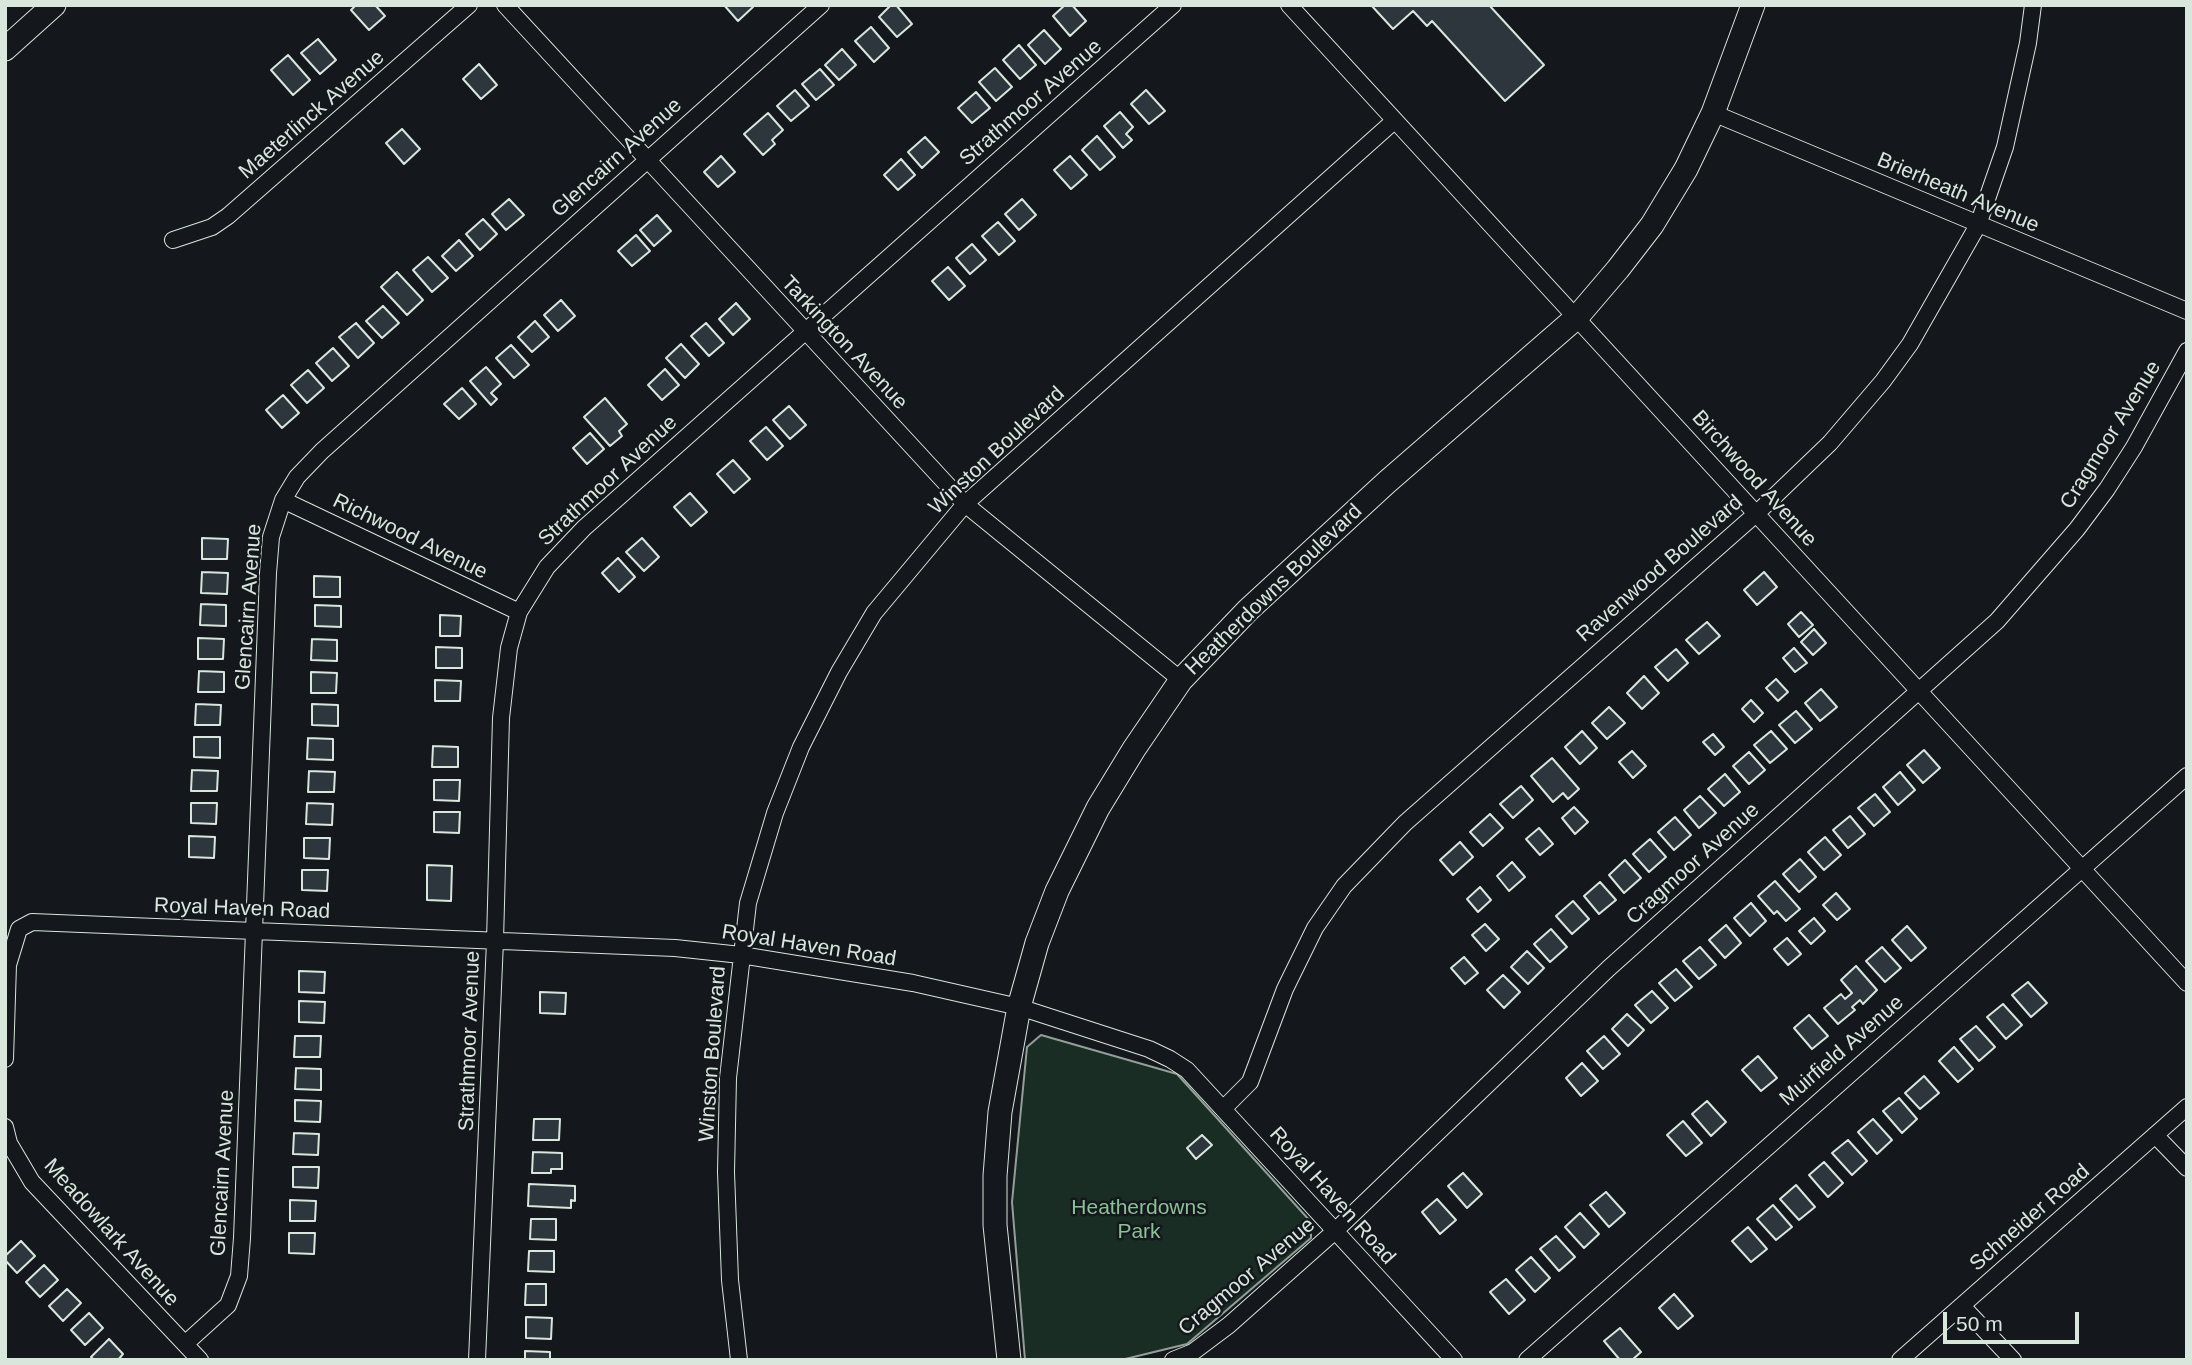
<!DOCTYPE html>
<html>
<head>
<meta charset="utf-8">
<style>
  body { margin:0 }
  #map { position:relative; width:2192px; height:1365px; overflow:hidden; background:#14181c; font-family:Helvetica,sans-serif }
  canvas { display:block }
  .frame { position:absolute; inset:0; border:7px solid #d8e6dc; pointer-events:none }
  .scale { position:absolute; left:1943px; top:1312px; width:136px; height:32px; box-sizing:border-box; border:4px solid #d8e6dc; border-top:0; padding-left:9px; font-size:21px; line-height:24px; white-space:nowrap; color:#d8e6dc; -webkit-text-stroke:5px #14181c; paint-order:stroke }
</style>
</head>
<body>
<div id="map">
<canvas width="2192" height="1365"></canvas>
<div class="frame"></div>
<div class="scale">50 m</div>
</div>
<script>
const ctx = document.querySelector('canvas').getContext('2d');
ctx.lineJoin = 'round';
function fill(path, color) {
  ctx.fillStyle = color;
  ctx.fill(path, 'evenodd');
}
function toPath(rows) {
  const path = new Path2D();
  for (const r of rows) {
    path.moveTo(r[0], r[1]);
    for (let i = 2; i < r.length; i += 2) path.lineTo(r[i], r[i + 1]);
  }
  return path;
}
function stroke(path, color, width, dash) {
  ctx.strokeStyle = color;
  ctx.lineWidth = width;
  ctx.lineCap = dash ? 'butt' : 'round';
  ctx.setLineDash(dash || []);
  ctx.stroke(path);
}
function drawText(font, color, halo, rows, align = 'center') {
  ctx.font = font + ' Helvetica,sans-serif';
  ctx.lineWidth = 5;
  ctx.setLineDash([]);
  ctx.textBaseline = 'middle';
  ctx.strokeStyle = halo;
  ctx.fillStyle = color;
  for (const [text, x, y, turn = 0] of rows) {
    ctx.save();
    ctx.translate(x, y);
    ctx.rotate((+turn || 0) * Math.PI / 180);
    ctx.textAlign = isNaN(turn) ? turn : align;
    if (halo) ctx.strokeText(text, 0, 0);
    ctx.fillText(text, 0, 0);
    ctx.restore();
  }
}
const green = toPath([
  [1041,1035,1177,1074,1311,1222,1311,1238,1187,1344,1121,1360,1025,1360,1012,1202,1027,1047,1041,1035]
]);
fill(green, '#1a2d24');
stroke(green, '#939e99', 2);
const building = toPath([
  [356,5,375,5,385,16,369,30,351,10,356,5],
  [724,5,751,5,753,7,738,21,724,5],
  [891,5,896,5,912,24,897,37,879,17,891,5],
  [1065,5,1072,5,1086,21,1070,36,1053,16,1065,5],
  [1371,5,1489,5,1544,65,1505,101,1432,21,1427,26,1413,11,1393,29,1371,5],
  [871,27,889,48,874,62,855,41,871,27],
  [1044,30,1061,49,1045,64,1028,45,1044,30],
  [318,39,336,60,320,74,301,53,318,39],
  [1019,45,1036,65,1020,79,1003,60,1019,45],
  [842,49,856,65,839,80,825,65,842,49],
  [288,55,310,80,293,95,271,70,288,55],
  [479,64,497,85,481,99,463,79,479,64],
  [995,68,1012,87,996,101,979,82,995,68],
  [820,69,834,85,816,100,802,84,820,69],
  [795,90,809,106,791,121,777,106,795,90],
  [1146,90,1165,111,1149,124,1131,104,1146,90],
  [976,92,990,108,972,123,958,108,976,92],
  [1120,112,1133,127,1126,134,1132,140,1123,148,1104,126,1120,112],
  [768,113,783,130,772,140,775,144,763,155,744,134,768,113],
  [402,129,420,149,404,164,386,143,402,129],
  [1097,136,1115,157,1100,170,1082,150,1097,136],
  [925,137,939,152,922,168,908,152,925,137],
  [721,156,735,172,718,187,704,172,721,156],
  [1070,156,1087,175,1071,189,1054,170,1070,156],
  [901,159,915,175,898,190,884,175,901,159],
  [509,199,524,215,506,230,492,214,509,199],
  [1022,199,1036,215,1019,230,1005,214,1022,199],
  [657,215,671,231,654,246,640,230,657,215],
  [483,219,497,234,480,250,466,234,483,219],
  [998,222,1015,241,999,255,982,236,998,222],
  [636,235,650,251,632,266,618,251,636,235],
  [459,240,473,256,456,271,442,256,459,240],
  [972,244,986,260,970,274,956,258,972,244],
  [428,257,448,278,432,292,413,270,428,257],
  [948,267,965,286,949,300,932,281,948,267],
  [397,272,423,300,407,315,381,287,397,272],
  [561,300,575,316,558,331,544,315,561,300],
  [736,303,750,319,733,335,719,319,736,303],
  [383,306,399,323,382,338,366,321,383,306],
  [535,321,549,337,532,352,518,337,535,321],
  [356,323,374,343,358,358,339,337,356,323],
  [706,323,724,343,709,356,691,336,706,323],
  [681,344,699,364,685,378,666,358,681,344],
  [511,345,529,365,514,378,496,358,511,345],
  [333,348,349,366,332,381,316,363,333,348],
  [486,367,501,384,491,393,497,399,491,405,470,381,486,367],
  [665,369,679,385,662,400,648,385,665,369],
  [308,370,324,388,307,403,291,385,308,370],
  [462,388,476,404,459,419,444,404,462,388],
  [283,395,299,413,282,428,266,410,283,395],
  [605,398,627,424,619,431,622,436,610,446,584,417,605,398],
  [789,406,806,425,790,439,773,420,789,406],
  [766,427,783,446,767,460,750,441,766,427],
  [590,433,604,449,587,464,573,448,590,433],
  [733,460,750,479,734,493,717,474,733,460],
  [690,493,707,512,691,526,674,507,690,493],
  [202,538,228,539,227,559,202,559,202,538],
  [642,538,659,557,644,571,626,552,642,538],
  [618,558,635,577,619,592,602,573,618,558],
  [202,572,228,573,227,594,201,593,202,572],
  [1764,572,1777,587,1757,605,1744,590,1764,572],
  [314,576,340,577,340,597,314,597,314,576],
  [201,604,226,605,226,626,200,625,201,604],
  [315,605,341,606,341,627,315,626,315,605],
  [1801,612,1813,625,1799,637,1788,624,1801,612],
  [440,615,461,616,460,636,440,636,440,615],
  [1707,622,1720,636,1699,654,1686,640,1707,622],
  [1814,629,1826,643,1813,655,1801,642,1814,629],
  [198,638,224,639,223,659,198,659,198,638],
  [312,639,337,640,337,661,311,660,312,639],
  [436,647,462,648,462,668,436,668,436,647],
  [1794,648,1807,663,1795,672,1783,658,1794,648],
  [1676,649,1688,663,1668,681,1655,667,1676,649],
  [199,671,224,672,224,692,198,692,199,671],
  [311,672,337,673,336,693,311,693,311,672],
  [1644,676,1659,693,1642,709,1627,693,1644,676],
  [1776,679,1788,692,1778,701,1766,688,1776,679],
  [435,680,461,681,460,701,435,701,435,680],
  [1821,689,1837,707,1820,721,1805,703,1821,689],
  [1751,700,1763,713,1754,722,1742,709,1751,700],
  [196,704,221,705,220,725,195,725,196,704],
  [312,704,338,705,338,726,312,725,312,704],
  [1609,707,1625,723,1607,739,1592,723,1609,707],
  [1796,711,1812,729,1795,743,1779,725,1796,711],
  [1582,731,1597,748,1580,764,1565,747,1582,731],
  [1771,731,1787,749,1770,763,1754,745,1771,731],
  [1713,734,1724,747,1715,755,1703,742,1713,734],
  [194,737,220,737,220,758,194,757,194,737],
  [308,738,333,739,333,760,307,759,308,738],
  [433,746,458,747,458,767,432,767,433,746],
  [1924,750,1940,768,1923,783,1907,765,1924,750],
  [1632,751,1646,766,1633,778,1619,762,1632,751],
  [1749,752,1765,770,1749,784,1733,766,1749,752],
  [1552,758,1579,789,1568,799,1563,793,1553,802,1531,776,1552,758],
  [192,770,218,771,217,791,191,791,192,770],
  [309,771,335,772,334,792,308,792,309,771],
  [1900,772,1915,790,1898,805,1883,787,1900,772],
  [1725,774,1740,792,1724,806,1708,789,1725,774],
  [434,780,460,780,459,801,434,800,434,780],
  [1521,786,1533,800,1513,818,1500,804,1521,786],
  [1875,794,1890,812,1874,826,1858,808,1875,794],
  [1700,796,1716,813,1699,828,1684,810,1700,796],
  [191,803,217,803,216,824,191,823,191,803],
  [307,803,333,804,332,825,306,824,307,803],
  [1574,807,1588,822,1575,834,1562,818,1574,807],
  [434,812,460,812,459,833,434,832,434,812],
  [1490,814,1503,828,1483,846,1470,832,1490,814],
  [1850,816,1865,834,1848,848,1833,830,1850,816],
  [1675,817,1691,835,1674,850,1658,832,1675,817],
  [1539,828,1553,844,1540,855,1526,839,1539,828],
  [189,836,215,837,214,858,189,857,189,836],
  [1825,837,1841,855,1824,870,1808,852,1825,837],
  [304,838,330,838,329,859,304,858,304,838],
  [1650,839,1666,857,1649,872,1633,854,1650,839],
  [1460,842,1473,857,1453,875,1440,860,1460,842],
  [1800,859,1816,877,1799,892,1783,874,1800,859],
  [1625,860,1641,878,1624,893,1609,875,1625,860],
  [1512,862,1525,877,1509,891,1497,876,1512,862],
  [427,865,452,866,451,901,427,900,427,865],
  [302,870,328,870,327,891,302,890,302,870],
  [1775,881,1800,909,1786,921,1777,911,1774,914,1758,896,1775,881],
  [1600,882,1616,900,1599,914,1584,896,1600,882],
  [1480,887,1491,900,1478,912,1467,899,1480,887],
  [1836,893,1850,909,1837,920,1823,905,1836,893],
  [1573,901,1589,919,1572,934,1556,916,1573,901],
  [1751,903,1766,921,1750,936,1734,918,1751,903],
  [1814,918,1825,931,1811,944,1799,931,1814,918],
  [1485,924,1499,939,1486,951,1472,935,1485,924],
  [1726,925,1741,943,1725,958,1709,940,1726,925],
  [1907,926,1926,948,1911,961,1892,940,1907,926],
  [1551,929,1567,947,1550,962,1534,944,1551,929],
  [1787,938,1801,954,1788,965,1774,949,1787,938],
  [1700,947,1716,965,1699,979,1683,961,1700,947],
  [1882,947,1901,968,1885,982,1866,961,1882,947],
  [1527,951,1544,968,1528,984,1511,967,1527,951],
  [1464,957,1478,973,1465,984,1451,968,1464,957],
  [1856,966,1877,990,1863,1004,1860,1000,1852,1007,1855,1010,1838,1024,1824,1008,1841,994,1845,999,1852,993,1841,980,1856,966],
  [1676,969,1692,987,1675,1001,1659,983,1676,969],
  [299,971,325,972,324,993,299,992,299,971],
  [1503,975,1520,992,1504,1008,1487,990,1503,975],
  [2028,982,2047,1003,2031,1017,2012,995,2028,982],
  [1652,991,1668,1008,1651,1023,1635,1005,1652,991],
  [540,992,566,993,565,1014,540,1013,540,992],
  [299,1001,325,1002,324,1023,299,1022,299,1001],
  [2003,1004,2022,1025,2006,1039,1987,1017,2003,1004],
  [1627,1014,1644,1030,1628,1046,1612,1029,1627,1014],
  [1809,1015,1828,1036,1812,1049,1794,1028,1809,1015],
  [1976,1026,1995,1047,1979,1061,1960,1039,1976,1026],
  [295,1036,321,1036,320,1057,294,1057,295,1036],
  [1604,1036,1620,1054,1603,1069,1587,1051,1604,1036],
  [1954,1047,1973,1069,1958,1082,1939,1061,1954,1047],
  [1758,1056,1777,1078,1761,1091,1742,1070,1758,1056],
  [1582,1063,1598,1081,1581,1096,1566,1078,1582,1063],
  [296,1068,321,1069,321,1090,295,1089,296,1068],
  [1924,1076,1939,1093,1920,1109,1905,1093,1924,1076],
  [1899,1098,1917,1119,1902,1133,1883,1111,1899,1098],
  [295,1100,321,1101,320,1122,295,1121,295,1100],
  [1707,1101,1726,1122,1711,1136,1692,1114,1707,1101],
  [534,1119,560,1119,559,1140,533,1140,534,1119],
  [1873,1119,1892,1140,1877,1154,1858,1132,1873,1119],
  [1683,1121,1702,1143,1686,1156,1667,1135,1683,1121],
  [294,1133,319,1134,318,1155,293,1154,294,1133],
  [1202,1135,1212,1145,1196,1159,1187,1148,1202,1135],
  [1848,1140,1867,1161,1852,1175,1832,1153,1848,1140],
  [533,1152,562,1153,562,1169,551,1169,551,1173,532,1173,533,1152],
  [1824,1162,1843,1183,1828,1197,1809,1175,1824,1162],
  [293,1167,319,1167,318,1188,293,1187,293,1167],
  [1463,1173,1482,1194,1467,1208,1448,1186,1463,1173],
  [529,1184,575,1186,575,1201,571,1200,571,1208,528,1206,529,1184],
  [1796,1185,1815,1207,1799,1220,1780,1199,1796,1185],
  [1606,1192,1625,1213,1609,1227,1590,1205,1606,1192],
  [1437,1199,1456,1220,1440,1234,1422,1212,1437,1199],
  [290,1200,316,1201,315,1221,290,1221,290,1200],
  [1773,1205,1792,1227,1776,1240,1757,1219,1773,1205],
  [1580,1213,1599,1234,1584,1248,1565,1227,1580,1213],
  [531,1219,556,1219,556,1240,530,1239,531,1219],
  [1748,1227,1767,1249,1751,1262,1732,1241,1748,1227],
  [289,1233,315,1233,314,1254,289,1253,289,1233],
  [1556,1236,1575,1257,1559,1271,1540,1249,1556,1236],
  [21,1241,35,1256,17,1273,5,1260,5,1256,21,1241],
  [529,1251,554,1251,554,1272,528,1271,529,1251],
  [1531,1257,1550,1278,1535,1292,1516,1270,1531,1257],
  [44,1265,58,1280,40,1297,26,1282,44,1265],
  [1506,1279,1525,1300,1509,1314,1490,1292,1506,1279],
  [526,1284,546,1284,546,1305,525,1305,526,1284],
  [67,1289,81,1303,63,1321,49,1306,67,1289],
  [1674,1294,1693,1316,1678,1329,1659,1308,1674,1294],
  [89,1313,103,1328,85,1345,71,1330,89,1313],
  [526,1317,552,1318,551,1339,526,1338,526,1317],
  [1620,1328,1641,1352,1632,1360,1620,1360,1604,1341,1620,1328],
  [109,1339,123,1354,118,1360,94,1360,91,1357,109,1339],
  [525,1351,550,1352,550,1360,525,1360,525,1351]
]);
fill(building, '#2c363c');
stroke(building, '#d8e6dc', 2);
const street = toPath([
  [505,5,965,504,1181,680],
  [1289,5,2187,983],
  [1713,113,2187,311],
  [173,240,212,227,228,216,469,5],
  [283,500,519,612],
  [5,1059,8,965,19,929,32,922,675,948,741,955,913,983,1019,1007,1149,1049,1170,1059,1187,1070,1454,1360],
  [1224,1108,1250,1082,1285,989,1315,928,1344,886,1405,823,1757,513,1830,443,1883,381,1910,344,1978,225,2005,147,2028,43,2033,5],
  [5,1127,9,1143,32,1182,200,1360],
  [2155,1135,2187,1168],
  [1962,1306,2013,1360],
  [185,1344,228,1305,239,1276,242,1238,268,573,271,537,283,500,297,477,322,451,821,5],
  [477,1360,495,941,501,718,509,648,519,612,547,567,584,528,1173,5],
  [739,1360,730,1280,726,1172,728,1078,748,903,775,813,801,747,839,672,874,613,965,504,1394,121],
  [1173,1360,1193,1352,1229,1325,1335,1231,1609,968,1997,621,2077,529,2107,489,2134,447,2187,351],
  [1527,1360,2187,776],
  [1900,1360,2187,1107]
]);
const secondary = toPath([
  [5,49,54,5],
  [1009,1360,995,1225,995,1176,1000,1112,1019,1007,1037,943,1057,891,1098,808,1134,749,1181,680,1248,610,1387,482,1577,317,1618,269,1652,225,1686,169,1713,113,1753,5]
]);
stroke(street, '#d8e6dc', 18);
stroke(secondary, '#d8e6dc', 25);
stroke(street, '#14181c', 16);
stroke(secondary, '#14181c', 23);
drawText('21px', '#d8e6dc', '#14181c', [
  ["Strathmoor Avenue",1031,103,-41],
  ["Maeterlinck Avenue",312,115,-41],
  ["Glencairn Avenue",617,158,-42],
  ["Brierheath Avenue",1958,193,23],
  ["Tarkington Avenue",844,343,47],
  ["Cragmoor Avenue",2111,435,-58],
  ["Winston Boulevard",997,451,-43],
  ["Birchwood Avenue",1754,479,48],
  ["Strathmoor Avenue",608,481,-43],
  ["Richwood Avenue",410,537,26],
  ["Ravenwood Boulevard",1660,569,-41],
  ["Heatherdowns Boulevard",1274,590,-44],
  ["Glencairn Avenue",249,607,-86],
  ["Cragmoor Avenue",1693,864,-42],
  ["Royal Haven Road",242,909,2],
  ["Royal Haven Road",809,946,9],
  ["Strathmoor Avenue",470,1041,-88],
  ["Muirfield Avenue",1842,1051,-41],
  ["Winston Boulevard",713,1054,-86],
  ["Glencairn Avenue",223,1173,-87],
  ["Royal Haven Road",1332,1196,48],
  ["Schneider Road",2030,1218,-41],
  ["Meadowlark Avenue",111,1233,48],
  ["Cragmoor Avenue",1247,1277,-40]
]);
drawText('21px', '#8ac095', '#14181c', [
  ["Heatherdowns",1139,1208],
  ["Park",1139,1232]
]);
</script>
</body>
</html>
